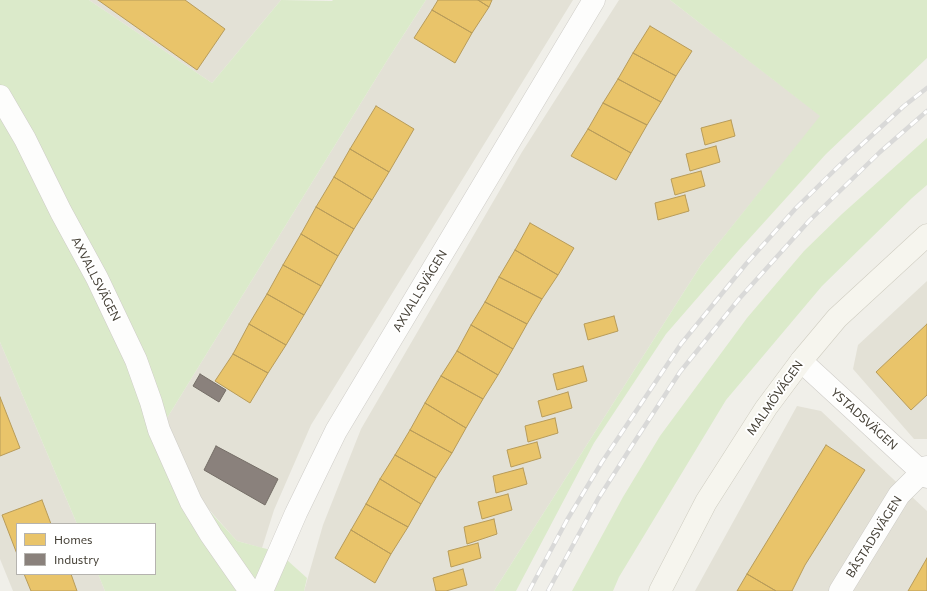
<!DOCTYPE html>
<html>
<head>
<meta charset="utf-8">
<style>
  body { margin:0 }
  #map { position:relative; width:927px; height:591px; overflow:hidden; background:#f0efe9; font-family:Commissioner,sans-serif }
  canvas { display:block }
  .legend { position:absolute; left:16px; top:523px; width:140px; height:52px; box-sizing:border-box; background:#fff; border:1px solid #b5b3af; margin:0; padding:5px 7px; list-style:none; font-size:12px; color:#454036 }
  .legend li { display:flex; align-items:center; gap:8px; height:20px }
  .legend b { width:20px; border:1px solid #b5b3af }
</style>
</head>
<body>
<div id="map">
<canvas width="927" height="591"></canvas>
<ul class="legend">
<li><b style="height:11px;background:#e9c46a"></b>Homes</li>
<li><b style="height:11px;background:#8a817c"></b>Industry</li>
</ul>
</div>
<script>
const ctx = document.querySelector('canvas').getContext('2d');
ctx.lineJoin = 'round';
function fill(path, color) {
  ctx.fillStyle = color;
  ctx.fill(path, 'evenodd');
}
function toPath(rows) {
  const path = new Path2D();
  for (const r of rows) {
    path.moveTo(r[0], r[1]);
    for (let i = 2; i < r.length; i += 2) path.lineTo(r[i], r[i + 1]);
  }
  return path;
}
function stroke(path, color, width, dash) {
  ctx.strokeStyle = color;
  ctx.lineWidth = width;
  ctx.lineCap = dash ? 'butt' : 'round';
  ctx.setLineDash(dash || []);
  ctx.stroke(path);
}
function drawText(font, color, halo, rows, align = 'center') {
  ctx.font = font + ' Commissioner,sans-serif';
  ctx.lineWidth = 4;
  ctx.setLineDash([]);
  ctx.textBaseline = 'middle';
  ctx.strokeStyle = halo;
  ctx.fillStyle = color;
  for (const [text, x, y, turn = 0] of rows) {
    ctx.save();
    ctx.translate(x, y);
    ctx.rotate((+turn || 0) * Math.PI / 180);
    ctx.textAlign = isNaN(turn) ? turn : align;
    if (halo) ctx.strokeText(text, 0, 0);
    ctx.fillText(text, 0, 0);
    ctx.restore();
  }
}
fill(toPath([
  [89,0,281,0,212,83],
  [426,0,573,0,311,425,274,510,262,548,237,541,204,504,164,423,388,59],
  [619,0,670,0,821,116,701,265,494,591,304,591,323,525,361,429,522,152],
  [927,281,927,439,914,439,853,369,858,345],
  [0,342,77,524,17,524,17,574,98,574,105,591,13,591,0,559],
  [797,406,821,411,927,511,927,591,695,591]
]), '#e3e1d6');
fill(toPath([
  [0,0,89,0,212,83,281,0,332,1,333,0,426,0,388,59,164,423,204,505,237,541,278,552,307,578,304,591,105,591,98,574,155,574,155,524,77,524,0,342],
  [670,0,927,0,927,58,826,154,739,250,666,334,594,443,516,591,494,591,701,265,820,116],
  [927,138,927,185,912,198,822,286,726,400,619,577,613,591,572,591,623,497,660,436,747,318,804,251,842,214]
]), '#dbeaca');
const homes = toPath([
  [98,0,185,0,225,29,197,70,98,0],
  [438,0,478,0,489,7,472,33,432,10,438,0],
  [478,0,492,0,489,7,478,0],
  [432,10,472,33,455,63,414,38,432,10],
  [650,26,692,51,676,76,633,53,650,26],
  [633,53,676,76,661,102,618,79,633,53],
  [618,79,661,102,647,125,603,103,618,79],
  [603,103,647,125,631,153,588,129,603,103],
  [376,106,414,129,389,172,350,149,376,106],
  [731,120,735,136,705,145,701,128,731,120],
  [588,129,631,153,616,180,571,156,588,129],
  [716,146,720,162,690,171,686,154,716,146],
  [350,149,389,172,372,200,334,177,350,149],
  [701,171,705,186,675,195,671,179,701,171],
  [334,177,372,200,354,229,316,207,334,177],
  [685,195,689,211,658,220,655,203,685,195],
  [316,207,354,229,338,256,301,234,316,207],
  [530,223,574,248,558,275,515,250,530,223],
  [301,234,338,256,321,286,283,265,301,234],
  [515,250,558,275,542,299,499,277,515,250],
  [283,265,321,286,304,315,267,294,283,265],
  [499,277,542,299,527,324,485,302,499,277],
  [267,294,304,315,286,345,249,324,267,294],
  [485,302,527,324,513,349,471,325,485,302],
  [614,316,618,331,588,340,584,324,614,316],
  [249,324,286,345,268,373,233,354,249,324],
  [927,324,927,395,911,410,876,372,927,324],
  [471,325,513,349,498,375,457,351,471,325],
  [457,351,498,375,483,399,441,376,457,351],
  [233,354,268,373,250,403,215,381,233,354],
  [583,366,587,381,557,390,553,374,583,366],
  [441,376,483,399,466,428,425,403,441,376],
  [568,392,572,408,542,417,538,401,568,392],
  [0,397,20,448,0,456,0,397],
  [425,403,466,428,452,453,410,430,425,403],
  [555,418,558,433,528,442,525,426,555,418],
  [410,430,452,453,436,478,395,455,410,430],
  [537,442,541,458,511,467,507,450,537,442],
  [826,445,865,470,805,565,792,591,776,591,747,574,826,445],
  [395,455,436,478,421,504,380,479,395,455],
  [523,468,527,484,496,493,493,476,523,468],
  [380,479,421,504,408,527,366,504,380,479],
  [508,494,512,510,482,519,478,502,508,494],
  [42,500,51,524,17,524,17,554,2,515,42,500],
  [366,504,408,527,391,554,351,530,366,504],
  [494,519,497,534,467,544,464,527,494,519],
  [351,530,391,554,375,583,335,558,351,530],
  [478,543,481,558,451,567,448,551,478,543],
  [927,558,927,591,908,591,927,558],
  [463,569,467,585,446,591,436,591,433,578,463,569],
  [24,574,71,574,77,591,31,591,24,574],
  [747,574,776,591,737,591,747,574]
]);
fill(homes, '#e9c46a');
stroke(homes, '#b89c5a', 1);
const industry = toPath([
  [200,374,226,390,219,402,193,386,200,374],
  [216,446,278,479,265,505,204,470,216,446]
]);
fill(industry, '#8a817c');
stroke(industry, '#756e67', 1);
const street = toPath([
  [0,96,25,139,61,212,97,278,136,360,151,402,159,430,191,502,211,535,250,591],
  [801,361,927,477],
  [262,591,296,513,336,431,594,0],
  [840,591,899,495,927,467]
]);
const secondary = toPath([
  [660,591,706,502,766,408,801,361,837,318,927,235]
]);
stroke(street, '#ceccc7', 23);
stroke(secondary, '#ceccc0', 23);
stroke(street, '#fdfdfc', 22);
stroke(secondary, '#f6f5ee', 22);
const rail = toPath([
  [529,591,567,520,602,462,681,344,746,264,796,208,846,159,904,106,927,88],
  [548,591,598,499,633,444,680,372,739,299,809,221,880,152,927,111]
]);
stroke(rail, '#d9d9d8', 4.5);
stroke(rail, '#fff', 3, [9]);
drawText('12px', '#454036', '#fff', [
  ["AXVALLSVÄGEN",96,279,63],
  ["AXVALLSVÄGEN",420,291,-59],
  ["MALMÖVÄGEN",775,398,-55],
  ["YSTADSVÄGEN",864,419,42],
  ["BÅSTADSVÄGEN",874,537,-58]
]);
</script>
</body>
</html>
